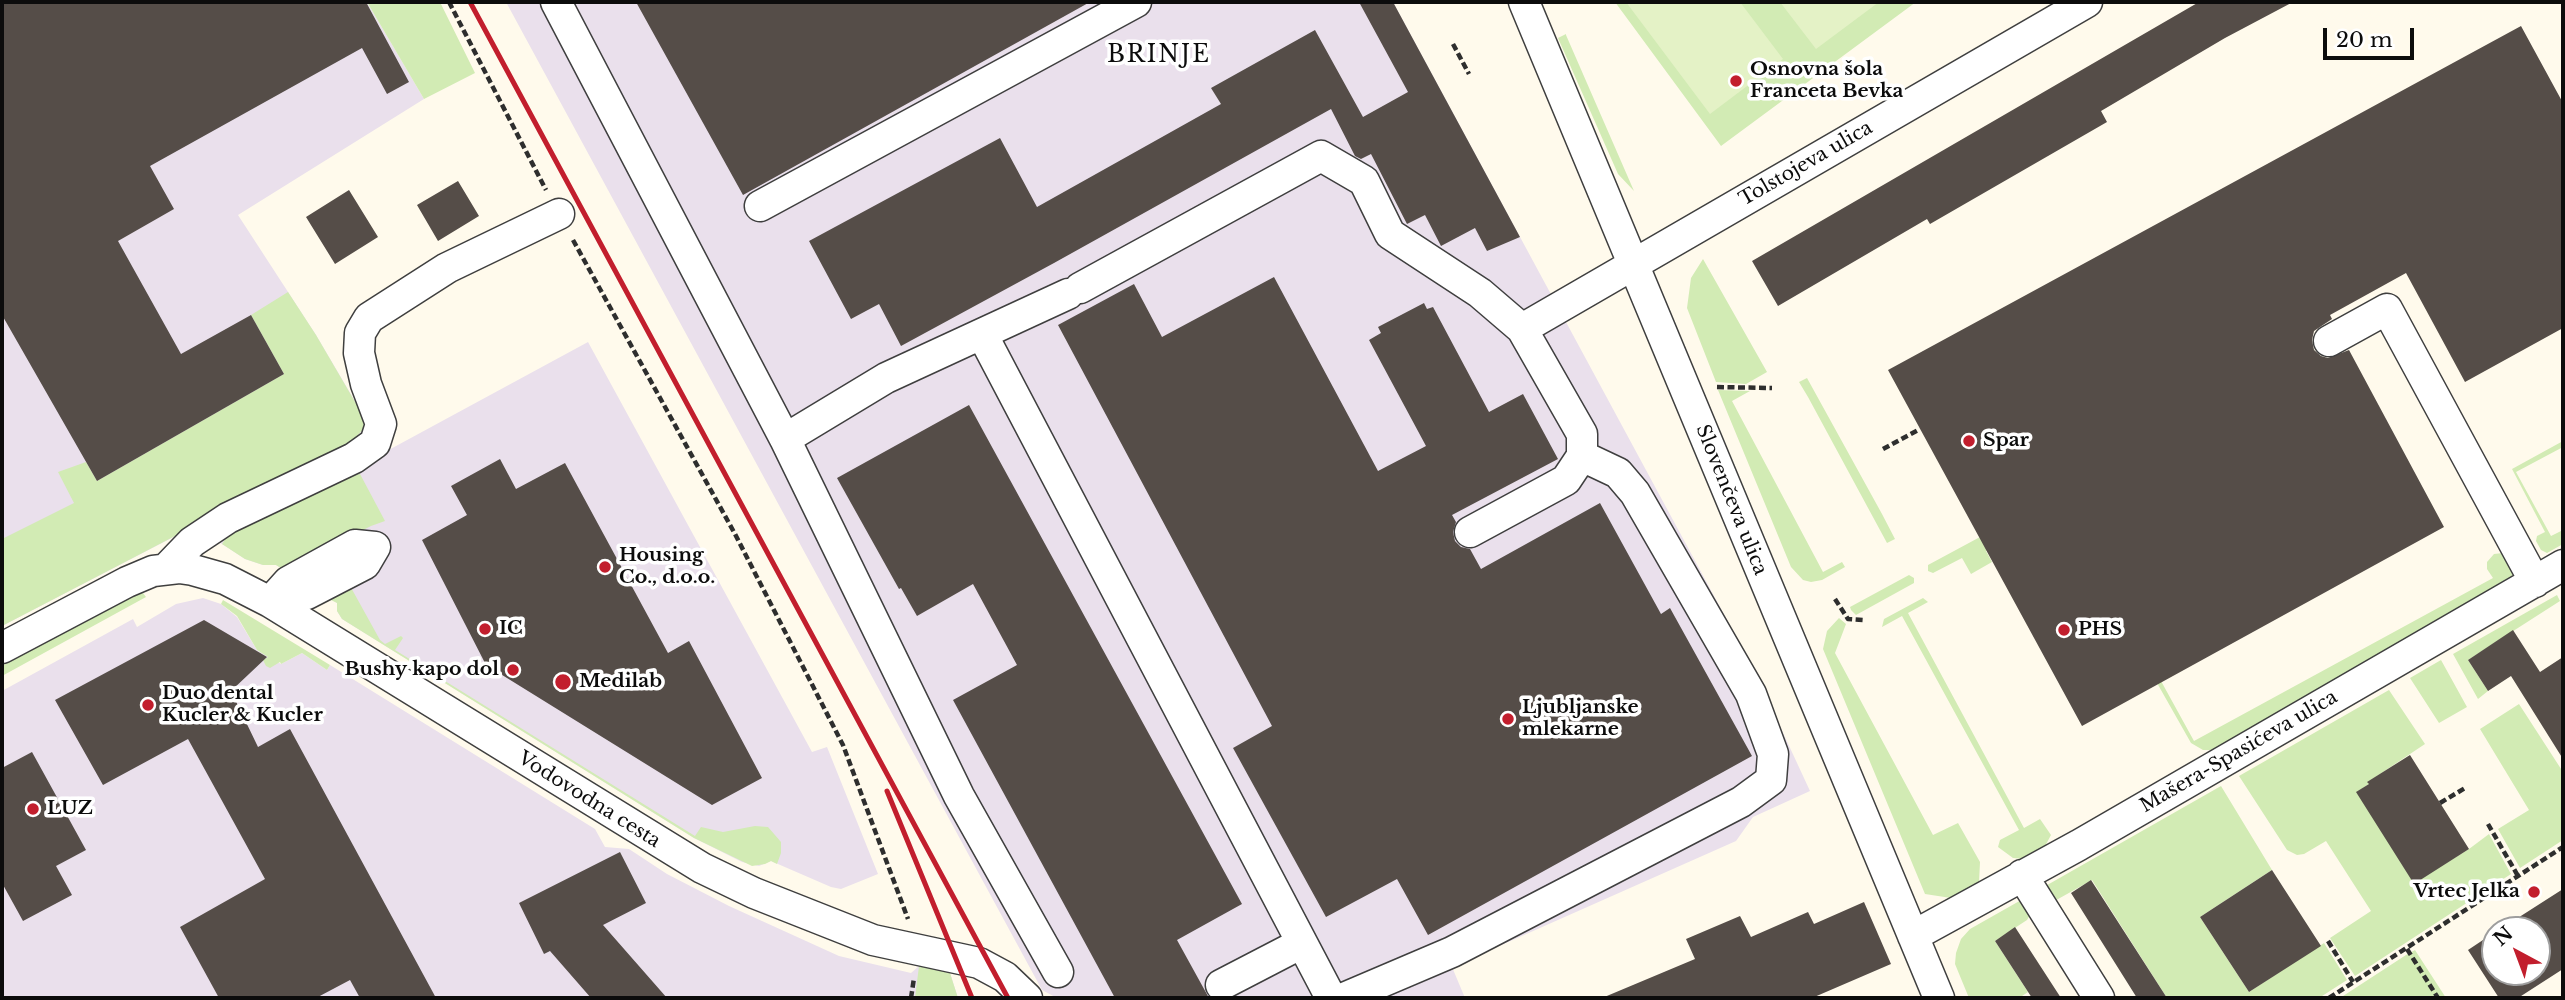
<!DOCTYPE html>
<html>
<head>
<meta charset="utf-8">
<style>
  body { margin:0 }
  #map { position:relative; width:2565px; height:1000px; overflow:hidden; background:#fffaec; font-family:"Libre Baskerville",serif }
  canvas { display:block }
  .frame { position:absolute; inset:0; border:4px solid #0c0c0c; pointer-events:none }
  .north { position:absolute; left:2481px; top:916px; width:70px; height:70px; box-sizing:border-box; background:#fff; border:2px solid #9e9e9e; border-radius:50%; rotate:319deg; font-size:19px; font-weight:700; line-height:28px; text-align:center; color:#0c0c0c }
  .north::after { content:''; display:block; margin:auto; width:24px; height:32px; background:#c21e2d; clip-path:polygon(50% 0,100% 100%,50% 72%,0 100%) }
  .scale { position:absolute; left:2323px; top:28px; width:91px; height:32px; box-sizing:border-box; border:4px solid #0c0c0c; border-top:0; padding-left:9px; font-size:21px; line-height:24px; white-space:nowrap; color:#0c0c0c; -webkit-text-stroke:5px #fff; paint-order:stroke }
</style>
</head>
<body>
<div id="map">
<canvas width="2565" height="1000"></canvas>
<div class="frame"></div>
<div class="north">N</div>
<div class="scale">20 m</div>
</div>
<script>
const ctx = document.querySelector('canvas').getContext('2d');
ctx.lineJoin = 'round';
function fill(path, color) {
  ctx.fillStyle = color;
  ctx.fill(path, 'evenodd');
}
function toPath(rows) {
  const path = new Path2D();
  for (const r of rows) {
    path.moveTo(r[0], r[1]);
    for (let i = 2; i < r.length; i += 2) path.lineTo(r[i], r[i + 1]);
  }
  return path;
}
function stroke(path, color, width, dash) {
  ctx.strokeStyle = color;
  ctx.lineWidth = width;
  ctx.lineCap = dash ? 'butt' : 'round';
  ctx.setLineDash(dash || []);
  ctx.stroke(path);
}
function drawText(font, color, halo, rows, align = 'center') {
  ctx.font = font + ' "Libre Baskerville",serif';
  ctx.lineWidth = 7;
  ctx.setLineDash([]);
  ctx.textBaseline = 'middle';
  ctx.strokeStyle = halo;
  ctx.fillStyle = color;
  for (const [text, x, y, turn = 0] of rows) {
    ctx.save();
    ctx.translate(x, y);
    ctx.rotate((+turn || 0) * Math.PI / 180);
    ctx.textAlign = isNaN(turn) ? turn : align;
    if (halo) ctx.strokeText(text, 0, 0);
    ctx.fillText(text, 0, 0);
    ctx.restore();
  }
}
fill(toPath([
  [2,2,367,2,424,99,238,215,316,335,385,452,588,342,812,752,827,747,878,874,841,889,831,887,771,861,759,866,742,862,694,838,342,619,337,611,337,603,276,565,263,565,245,559,222,544,189,529,2,626],
  [506,2,1393,2,1753,668,1810,791,1753,817,1736,841,1452,967,1465,998,1057,998,1042,990],
  [203,598,221,604,237,617,257,650,281,664,302,653,327,670,330,665,595,829,605,847,629,849,667,874,729,906,839,956,911,973,919,966,950,973,958,998,2,998,2,691,133,619,137,627,176,604]
]), '#eae0ec');
fill(toPath([
  [367,2,440,2,475,73,424,99],
  [1615,2,1916,2,1721,146],
  [1566,34,1566,35,1634,191,1618,174,1558,38],
  [1703,259,1767,372,1746,384,1716,382,1687,308,1691,278],
  [288,292,316,335,368,424,348,446,2,626,2,539,74,503,58,472,86,462,97,481,284,374,251,315],
  [1807,378,1882,514,1895,539,1887,543,1808,397,1799,382],
  [1718,390,1750,391,1732,401,1823,572,1842,562,1845,567,1822,580,1811,582,1803,580,1791,567],
  [2563,441,2563,447,2516,472,2551,536,2563,530,2563,544,2547,553,2541,550,2536,541,2537,536,2545,532,2512,469],
  [360,474,385,521,371,526,284,570,276,565,263,565,245,559,222,544,229,533,348,475],
  [2032,509,2040,522,1986,551,1992,562,1971,574,1962,558,1933,573,1928,571,1928,565],
  [2503,553,2514,572,2509,581,2215,750,2203,750,2191,743,2157,683,2161,681,2194,741,2493,578,2487,569,2487,562,2494,554],
  [1909,575,1914,578,1914,583,1856,615,1851,610,1850,607],
  [349,584,380,640,385,644,401,636,403,638,395,650,695,836,701,827,723,832,755,826,768,827,781,842,781,853,777,864,771,861,765,864,752,866,694,838,342,619,337,611,337,603,331,600],
  [143,593,146,597,2,676,2,666,117,603],
  [2557,595,2560,601,2468,660,2488,691,2478,699,2453,654],
  [1923,598,1928,602,1908,613,2024,828,2040,819,2051,835,2044,848,2025,859,2013,858,1998,847,2000,840,2019,830,1902,616,1882,627,1884,619],
  [223,600,330,665,327,670,302,653,281,664,280,662,270,668,266,666,263,660,268,657,257,650,237,616,221,604],
  [1839,618,1846,624,1835,653,1933,835,1958,823,1980,862,1979,882,1965,893,1951,898,1925,894,1823,649,1827,631],
  [2441,660,2467,707,2439,723,2410,678],
  [2389,690,2425,744,2368,782,2369,784,2357,792,2414,883,2469,849,2489,834,2511,874,2355,976,2330,938,2371,911,2326,841,2304,854,2297,855,2287,850,2239,776],
  [2519,704,2563,772,2563,840,2520,868,2498,829,2529,810,2480,729],
  [2221,786,2272,870,2200,917,2249,992,2324,943,2347,980,2319,998,2167,998,2092,880,2051,903,2042,888],
  [2023,899,2030,915,2027,920,1995,941,2028,992,2019,998,1969,998,1955,964,1956,953,1961,939,1970,929],
  [2415,950,2446,998,2340,998,2406,955],
  [919,966,950,973,958,998,915,998]
]), '#d2ebb4');
fill(toPath([
  [1626,2,1740,2,1783,59,1710,114],
  [1780,2,1879,2,1816,49]
]), '#e4f2c6');
fill(toPath([
  [2,2,366,2,409,82,387,94,362,48,150,166,174,209,118,241,181,354,251,315,284,374,97,481,2,315],
  [636,2,1090,2,743,195],
  [1359,2,1393,2,1520,237,1487,251,1475,228,1441,246,1425,215,1407,224,1371,154,1361,159,1355,156,1331,109,1054,263,901,346,879,304,851,319,809,241,1000,138,1037,207,1221,104,1211,88,1315,30,1363,117,1408,92],
  [2199,2,2293,2,2225,38,2101,111,2107,122,1930,224,1927,219,1778,306,1752,261],
  [2521,26,2563,103,2563,328,2465,382,2406,273,2330,315,2332,319,2314,331,2312,340,2314,350,2321,356,2328,358,2349,350,2444,527,2082,726,1888,370],
  [458,181,479,216,438,241,417,205],
  [349,190,378,237,335,264,306,217],
  [1274,277,1378,471,1426,446,1369,340,1381,333,1378,327,1424,303,1427,309,1433,307,1489,412,1523,394,1558,459,1452,515,1456,522,1453,532,1455,541,1461,547,1470,549,1481,569,1600,503,1661,614,1670,608,1752,756,1428,935,1397,879,1326,917,1233,748,1272,726,1058,325,1134,284,1162,337],
  [969,405,1242,904,1177,940,1209,998,1115,998,953,700,1017,665,973,584,917,616,901,588,899,589,837,478],
  [500,459,516,489,565,463,668,653,689,641,762,778,712,805,486,665,422,540,467,515,451,486],
  [204,620,267,657,231,691,258,747,290,729,436,998,360,998,350,980,316,998,219,998,180,927,265,879,188,739,103,785,55,700],
  [2513,630,2540,672,2563,657,2563,759,2511,676,2488,691,2468,660],
  [32,752,86,850,56,866,72,895,23,921,2,883,2,768],
  [2410,755,2469,849,2414,884,2356,792,2369,784,2367,782],
  [620,852,646,903,603,925,667,998,591,998,550,951,544,954,519,903],
  [2272,870,2321,946,2249,992,2200,917],
  [2091,880,2167,998,2137,998,2071,893],
  [2563,889,2563,969,2518,998,2499,998,2468,950,2495,932,2495,972,2537,972,2537,930,2499,930],
  [1864,902,1891,964,1812,998,1602,998,1695,959,1686,939,1740,916,1751,937,1808,912,1814,924],
  [2015,927,2061,998,2032,998,1995,941]
]), '#554d48');
const minor = toPath([
  [556,2,785,439,959,796,1058,972],
  [1524,2,1939,998],
  [760,206,1136,2],
  [1080,288,1321,156,1364,181,1390,234,1480,293,1522,329,1582,434,1582,456,1566,480,1470,532],
  [1522,329,2087,2],
  [982,334,1331,998],
  [2329,341,2387,309,2535,582],
  [785,439,886,378,1068,294],
  [355,545,375,547,365,564,307,594,270,602,288,582,355,545],
  [166,569,192,542,228,518,354,458,375,443,381,424,366,384,359,353,360,333,369,318,447,268,559,214],
  [2,648,127,582,153,571,179,568,193,570,225,579,270,602,702,868,754,893,873,940,979,963,1005,977,1027,998],
  [2022,875,2099,998],
  [1913,936,2079,845,2563,565],
  [1221,985,1302,943],
  [1344,998,1452,952,1741,802,1771,780,1773,754,1751,694,1635,493,1618,473,1582,456]
]);
stroke(minor, '#3f3f3f', 33);
stroke(toPath([
  [449,2,546,190],
  [1453,44,1469,74],
  [573,240,735,534,843,745,908,919],
  [1717,387,1772,388],
  [1883,449,1920,429],
  [1835,599,1848,619,1863,620],
  [2440,803,2465,788],
  [2488,824,2518,876],
  [2328,941,2353,982],
  [2407,949,2438,998],
  [911,998,914,978],
  [2329,998,2563,847]
]), '#2e2e2e', 4.5, [7, 3.5]);
stroke(minor, '#fff', 30);
stroke(toPath([
  [470,2,1008,998],
  [887,791,972,998]
]), '#c21e2d', 5);
for (const [x, y, r, color] of [
  [1736,81,7,"#c21e2d"],
  [1969,441,7,"#c21e2d"],
  [605,567,7,"#c21e2d"],
  [485,629,7,"#c21e2d"],
  [2064,630,7,"#c21e2d"],
  [513,670,7,"#c21e2d"],
  [563,682,9,"#c21e2d"],
  [148,705,7,"#c21e2d"],
  [1508,719,7,"#c21e2d"],
  [33,809,7,"#c21e2d"],
  [2534,892,7,"#c21e2d"]
]) {
  const dot = new Path2D();
  dot.arc(x, y, r, 0, 2 * Math.PI);
  ctx.fillStyle = color;
  ctx.fill(dot);
  stroke(dot, '#fff', 2.5);
}
drawText('bold 19px', '#0c0c0c', '#fff', [
  ["Osnovna šola",1750,70],
  ["Franceta Bevka",1750,92],
  ["Spar",1983,441],
  ["Housing",619,556],
  ["Co., d.o.o.",619,578],
  ["IC",499,629],
  ["PHS",2078,630],
  ["Bushy kapo dol",499,670,"right"],
  ["Medilab",579,682],
  ["Duo dental",162,694],
  ["Kucler & Kucler",162,716],
  ["Ljubljanske",1522,708],
  ["mlekarne",1522,730],
  ["LUZ",47,809],
  ["Vrtec Jelka",2520,892,"right"]
], 'left');
drawText('19px', '#0c0c0c', '#fff', [
  ["Tolstojeva ulica",1806,164,-30],
  ["Slovenčeva ulica",1731,500,68],
  ["Mašera-Spasićeva ulica",2239,752,-30],
  ["Vodovodna cesta",589,800,32]
]);
ctx.letterSpacing = '2px';
drawText('23px', '#0c0c0c', '#fff', [
  ["BRINJE",1159,56]
]);
ctx.letterSpacing = '0px';
</script>
</body>
</html>
